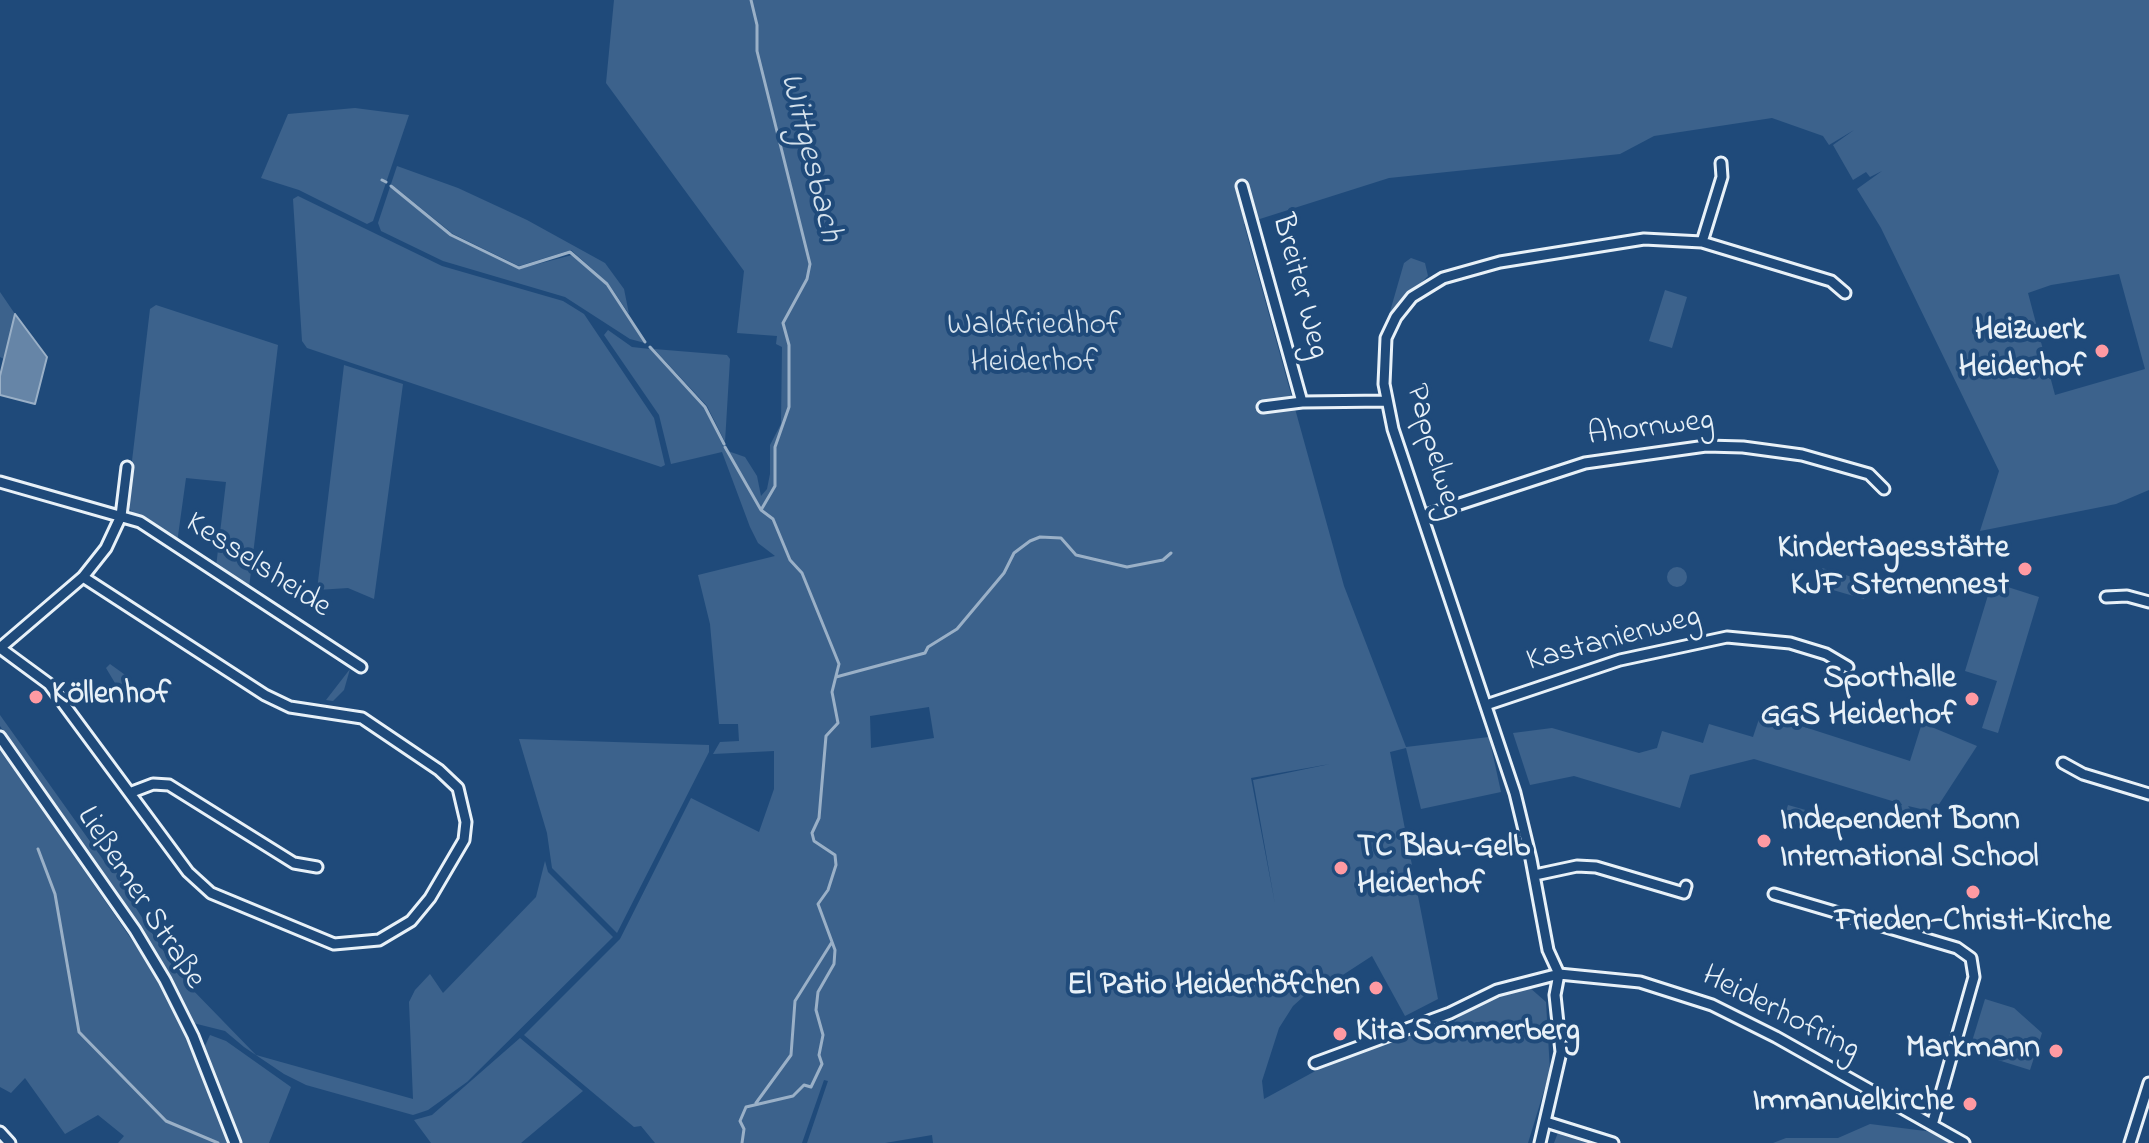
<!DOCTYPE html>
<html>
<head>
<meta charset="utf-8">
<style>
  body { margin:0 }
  canvas { display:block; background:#1f4a7a }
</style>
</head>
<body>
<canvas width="2149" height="1143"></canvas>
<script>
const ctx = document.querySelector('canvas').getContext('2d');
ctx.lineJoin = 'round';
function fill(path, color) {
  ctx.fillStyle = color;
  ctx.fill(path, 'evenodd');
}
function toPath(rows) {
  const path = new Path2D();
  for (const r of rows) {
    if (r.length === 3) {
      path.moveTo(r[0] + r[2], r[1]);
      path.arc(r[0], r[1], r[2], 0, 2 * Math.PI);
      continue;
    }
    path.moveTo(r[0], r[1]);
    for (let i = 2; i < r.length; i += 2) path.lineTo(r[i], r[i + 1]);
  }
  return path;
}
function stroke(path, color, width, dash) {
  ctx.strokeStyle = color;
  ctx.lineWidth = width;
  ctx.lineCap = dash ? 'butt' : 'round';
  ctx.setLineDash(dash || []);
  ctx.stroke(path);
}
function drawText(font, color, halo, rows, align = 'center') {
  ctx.font = font + ' "Indie Flower",sans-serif';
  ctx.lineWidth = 8;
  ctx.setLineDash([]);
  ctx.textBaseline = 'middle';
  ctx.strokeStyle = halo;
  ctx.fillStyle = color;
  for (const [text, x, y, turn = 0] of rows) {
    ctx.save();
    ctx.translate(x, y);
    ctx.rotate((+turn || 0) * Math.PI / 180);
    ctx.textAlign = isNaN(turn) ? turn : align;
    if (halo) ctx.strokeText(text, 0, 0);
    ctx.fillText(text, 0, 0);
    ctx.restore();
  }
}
fill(toPath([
  [614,0,2149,0,2149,490,2116,504,1980,531,1999,471,1881,228,1857,189,1882,171,1870,177,1866,172,1853,180,1833,145,1854,130,1829,145,1823,136,1772,118,1654,136,1620,154,1389,178,1244,224,1344,586,1406,747,1489,737,1501,792,1421,809,1406,748,1390,752,1438,999,1405,1016,1372,956,1335,980,1325,977,1293,1006,1279,1028,1262,1081,1264,1099,1341,1057,1433,1025,1453,1023,1464,1012,1466,1004,1529,987,1546,1002,1550,1071,1528,1143,933,1143,932,1135,885,1143,807,1143,828,1081,824,1080,802,1143,655,1143,641,1126,634,1127,524,1035,620,939,691,798,759,832,774,789,774,751,713,754,720,742,739,741,738,724,719,724,710,624,698,575,775,556,758,543,750,527,722,452,671,464,659,415,604,335,608,330,632,347,650,349,704,407,725,450,745,457,757,476,761,496,767,489,770,474,770,445,781,424,782,347,776,344,777,336,737,333,744,271,606,83],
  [2119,274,2145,369,2055,395,2028,293,2051,285],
  [929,707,934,738,871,748,870,716],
  [1330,764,1253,780,1275,904,1251,778],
  [355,108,409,115,373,221,367,224,299,190,261,178,288,114],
  [397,166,458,188,527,220,605,263,624,289,629,314,608,283,571,250,519,266,453,234,391,184],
  [390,187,451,236,519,269,572,255,606,285,645,343,630,339,565,297,443,261,381,231,378,223],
  [298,196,442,266,563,301,584,314,654,418,665,465,661,467,307,348,302,341,293,199],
  [1411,258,1425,263,1428,276,1389,315,1404,263],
  [1665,290,1687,297,1672,348,1649,341],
  [0,292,15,314,4,359,0,357],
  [156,305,278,345,249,588,216,567,226,482,186,478,177,543,132,513,127,503,150,309],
  [654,349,727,355,730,359,725,442,707,406],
  [344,365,403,384,374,599,348,588,317,590],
  [1677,577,10],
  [1822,568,1869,582,1864,599,1826,588,1829,578],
  [1992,582,2039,597,1998,733,1982,728,1997,681,1965,671],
  [110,664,128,677,126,692,118,688,106,668],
  [350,669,344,690,333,701,326,700],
  [1761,713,1910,761,1922,723,1977,746,1934,812,1908,806,1914,814,1919,813,1926,819,1924,825,1913,824,1904,831,1891,823,1902,804,1754,759,1690,775,1680,808,1574,776,1530,785,1513,733,1552,728,1639,753,1657,748,1662,731,1703,743,1709,724,1753,737],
  [0,715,104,861,124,878,128,885,125,891,175,969,182,971,187,984,256,1055,413,1099,409,1002,415,990,430,974,443,993,536,897,545,861,548,872,613,937,467,1082,428,1110,413,1115,306,1085,284,1074,244,1047,225,1031,193,1023,167,971,0,726],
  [519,739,709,745,709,752,617,933,552,868,547,833],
  [0,748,158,978,194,1049,230,1143,118,1143,124,1136,98,1115,65,1134,25,1078,11,1093,0,1087],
  [1788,805,1816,813,1811,829,1783,821],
  [1985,999,2014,1008,2042,1033,2030,1070,1985,1056,1986,1049,1970,1048],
  [210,1035,226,1041,291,1087,269,1143,241,1143,204,1048],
  [520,1038,583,1091,521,1143,431,1143,414,1120,432,1115],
  [1870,1124,1933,1132,1949,1143,1773,1143,1786,1138,1838,1138],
  [1559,1130,1598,1143,1554,1143]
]), '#3c628c');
const water = toPath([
  [15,314,47,357,35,404,0,395,0,376,15,314]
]);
fill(water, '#6685a7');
stroke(water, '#9ab0c7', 2);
stroke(toPath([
  [382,180,386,182],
  [391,186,451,235,519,268,570,252,607,284,645,342],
  [650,347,705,407,724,444],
  [725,447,761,510],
  [836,677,925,653,928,647,957,629,1004,573,1014,553,1030,541,1040,537,1061,538,1076,555,1127,567,1163,560,1171,553],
  [38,849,55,894,79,1032,166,1121,218,1143],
  [756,1103,791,1055,795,1001,832,942],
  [742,1143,744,1129,740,1121,746,1107,793,1096,804,1085,811,1087,822,1064,819,1055,823,1035,816,1010,818,992,834,964,835,950,818,904,828,890,836,865,835,855,814,841,812,833,819,818,826,736,838,723,832,692,839,664,802,573,790,560,773,519,761,510,775,486,775,447,789,407,789,345,783,323,807,279,810,264,757,51,757,25,751,0]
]), '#9ab0c7', 3);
const minor = toPath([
  [1242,186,1302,402],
  [1702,242,1722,177,1721,163],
  [1263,407,1302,402,1386,401],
  [0,482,140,522,361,667],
  [1423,516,1585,463,1706,446,1743,447,1802,455,1869,474,1884,489],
  [2106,597,2127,596,2149,602],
  [0,648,49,684,188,872,211,893,334,944,379,940,411,921,430,898,464,840,466,822,458,788,439,770,362,718,290,707,265,695,83,577],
  [0,648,83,577,106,548,121,516,127,467],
  [1486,705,1620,660,1727,637,1790,643,1826,654,1848,667],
  [0,737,135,930,165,980,193,1036,235,1143],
  [2063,763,2083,774,2149,794],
  [132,792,153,784,169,785,294,863,317,867],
  [1535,875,1577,866,1596,867,1684,893,1686,886],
  [1774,894,1957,948,1971,958,1974,977,1932,1125],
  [1559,974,1548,950,1531,859,1515,793,1393,429,1384,384,1386,338,1396,317,1412,297,1443,278,1500,262,1644,239,1702,242,1831,281,1845,293],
  [1559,974,1640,982,1712,1005,1776,1037,1964,1143],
  [1315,1063,1450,1013,1497,990,1559,974],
  [1546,1122,1613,1143],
  [0,1132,10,1143],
  [1540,1143,1561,1052,1555,995,1559,974],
  [2130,1143,2149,1083]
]);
stroke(minor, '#e8f1f8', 15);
stroke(minor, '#1f4a7a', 9);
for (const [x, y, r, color] of [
  [2102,351,8,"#ff9aa2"],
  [2025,569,8,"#ff9aa2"],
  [36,697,8,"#ff9aa2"],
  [1972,699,8,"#ff9aa2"],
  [1764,841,8,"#ff9aa2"],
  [1341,868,8,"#ff9aa2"],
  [1973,892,8,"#ff9aa2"],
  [1376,988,8,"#ff9aa2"],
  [1340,1034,8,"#ff9aa2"],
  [2056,1051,8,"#ff9aa2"],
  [1970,1104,8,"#ff9aa2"]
]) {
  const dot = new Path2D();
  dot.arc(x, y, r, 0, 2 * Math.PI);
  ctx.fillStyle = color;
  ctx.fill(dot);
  stroke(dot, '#1f4a7a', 3);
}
drawText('32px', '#e8f1f8', '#1f4a7a', [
  ["Breiter Weg",1298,287,75],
  ["Ahornweg",1651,430,-7],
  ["Pappelweg",1432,452,74],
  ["Kesselsheide",257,567,33],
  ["Kastanienweg",1614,641,-15],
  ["Ließemer Straße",139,899,57],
  ["Heiderhofring",1780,1015,27]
]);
drawText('32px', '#d7e3ed', '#1f4a7a', [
  ["Waldfriedhof",1034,328],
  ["Heiderhof",1034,365]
]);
drawText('bold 32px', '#e8f1f8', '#1f4a7a', [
  ["Heizwerk",2086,333],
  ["Heiderhof",2086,370],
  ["Kindertagesstätte",2009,551],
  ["KJF Sternennest",2009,588],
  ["Sporthalle",1956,681],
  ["GGS Heiderhof",1956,718],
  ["Köllenhof",52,697,"left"],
  ["Independent Bonn",1780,823,"left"],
  ["International School",1780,860,"left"],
  ["TC Blau-Gelb",1357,850,"left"],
  ["Heiderhof",1357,887,"left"],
  ["Frieden-Christi-Kirche",1973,924,"center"],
  ["El Patio Heiderhöfchen",1360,988],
  ["Kita Sommerberg",1356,1034,"left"],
  ["Markmann",2040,1051],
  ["Immanuelkirche",1954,1104]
], 'right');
drawText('italic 34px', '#d4e1ec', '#1f4a7a', [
  ["Wittgesbach",808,158,76]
]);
</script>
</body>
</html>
